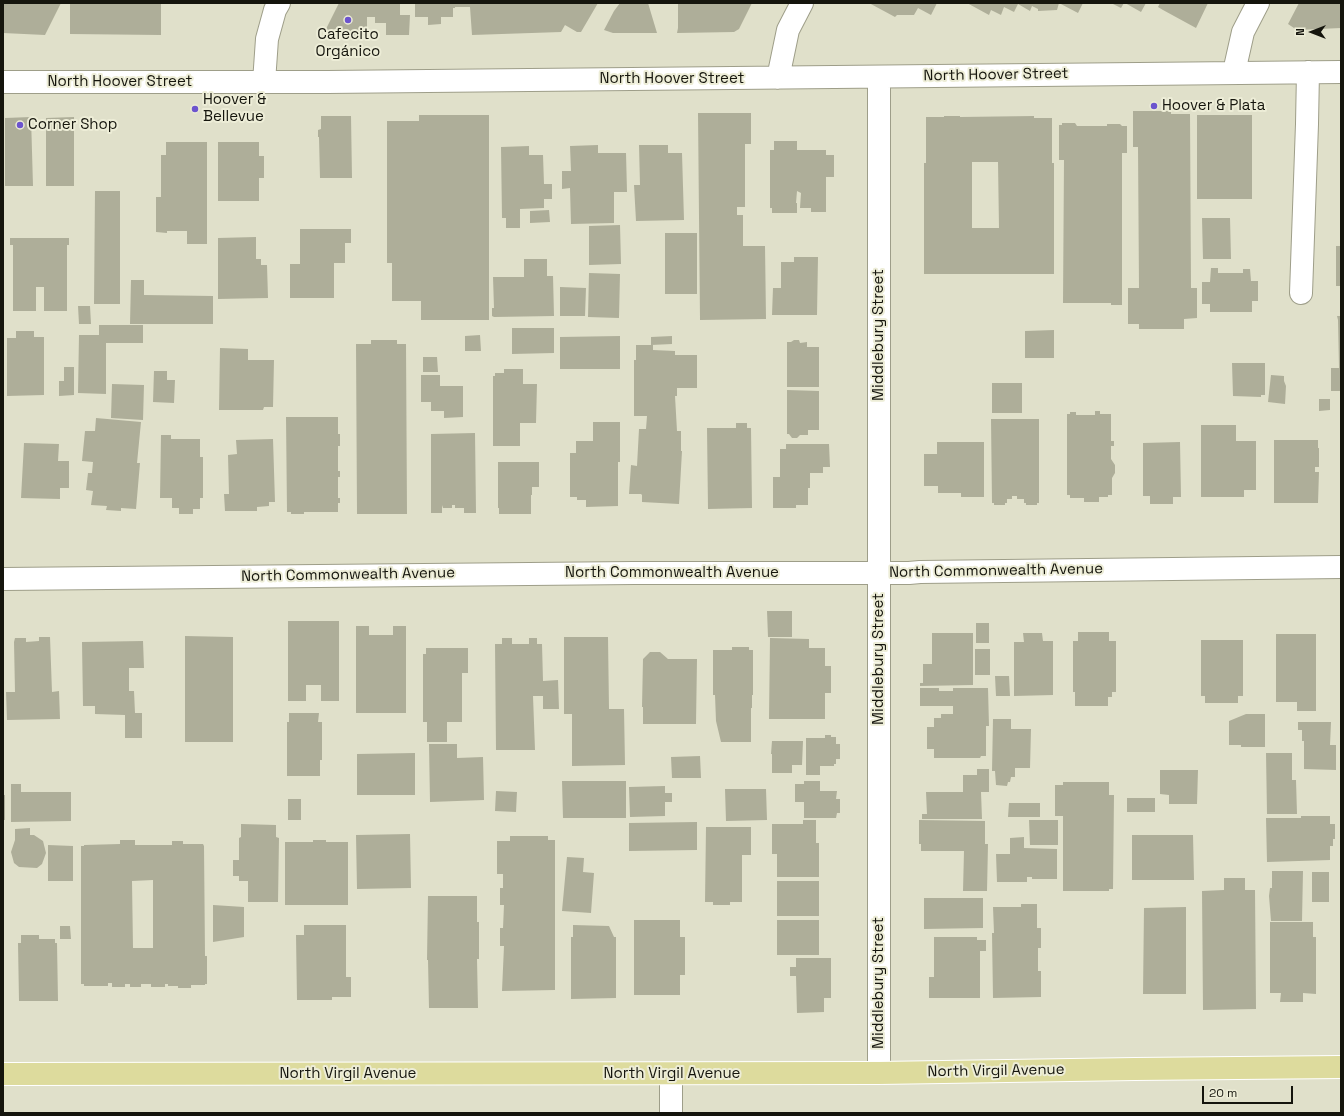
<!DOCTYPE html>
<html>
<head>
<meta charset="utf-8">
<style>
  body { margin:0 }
  #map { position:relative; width:1344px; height:1116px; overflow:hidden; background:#e0e0ca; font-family:"Space Grotesk",sans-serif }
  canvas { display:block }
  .frame { position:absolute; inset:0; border:4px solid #15150d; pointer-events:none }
  .north { position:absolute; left:1292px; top:12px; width:40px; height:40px; -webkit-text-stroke:3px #ededd7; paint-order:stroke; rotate:270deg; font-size:11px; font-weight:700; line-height:16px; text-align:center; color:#15150d }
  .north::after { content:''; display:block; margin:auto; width:14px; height:18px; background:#15150d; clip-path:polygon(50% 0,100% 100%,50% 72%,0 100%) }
  .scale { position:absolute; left:1202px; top:1086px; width:91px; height:18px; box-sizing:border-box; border:2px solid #15150d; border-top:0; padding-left:5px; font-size:12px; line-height:14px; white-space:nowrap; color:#15150d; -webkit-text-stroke:3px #ededd7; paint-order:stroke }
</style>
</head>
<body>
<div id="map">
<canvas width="1344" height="1116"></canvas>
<div class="frame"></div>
<div class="north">N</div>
<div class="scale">20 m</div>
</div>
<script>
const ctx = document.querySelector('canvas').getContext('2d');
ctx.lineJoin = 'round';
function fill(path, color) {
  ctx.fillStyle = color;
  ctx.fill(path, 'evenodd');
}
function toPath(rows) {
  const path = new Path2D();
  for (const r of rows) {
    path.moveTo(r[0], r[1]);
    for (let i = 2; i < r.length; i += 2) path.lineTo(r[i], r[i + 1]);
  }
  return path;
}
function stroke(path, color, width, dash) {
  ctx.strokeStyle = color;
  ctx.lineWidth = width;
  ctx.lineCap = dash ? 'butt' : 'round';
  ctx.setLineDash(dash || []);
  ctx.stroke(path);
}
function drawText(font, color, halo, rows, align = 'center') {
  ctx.font = font + ' "Space Grotesk",sans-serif';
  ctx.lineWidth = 4;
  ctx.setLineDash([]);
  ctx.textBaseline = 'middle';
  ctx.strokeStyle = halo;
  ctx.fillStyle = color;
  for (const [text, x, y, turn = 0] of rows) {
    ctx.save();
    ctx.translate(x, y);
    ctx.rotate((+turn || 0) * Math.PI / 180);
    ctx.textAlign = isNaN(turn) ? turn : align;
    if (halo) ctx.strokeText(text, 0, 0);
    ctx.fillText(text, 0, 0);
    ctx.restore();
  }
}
fill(toPath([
  [4,3,61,3,45,35,3,33,3,6],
  [70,3,161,3,161,35,70,34],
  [339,3,400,3,400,15,410,15,409,35,386,35,386,23,375,23,375,17,367,17,367,35,329,36,326,29],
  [415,3,598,3,581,32,577,32,565,25,561,32,472,35,470,7,455,7,455,8,453,8,453,17,441,17,441,24,428,25,428,17,415,17],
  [620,3,648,3,657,33,613,33,604,30,614,11],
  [678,3,752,3,739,29,734,32,677,33,678,28],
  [869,3,937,3,931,15,918,8,914,15,897,15,895,17],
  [967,3,1083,3,1078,13,1059,3,1057,10,1038,11,1038,9,1032,6,1030,11,1018,4,1014,12,1004,7,1001,15,991,10,989,15],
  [1111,3,1124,3,1121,8],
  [1125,3,1146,3,1141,12],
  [1160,3,1208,3,1196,28,1163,10,1158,7],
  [1299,3,1341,3,1341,28,1297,30,1288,24],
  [1133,111,1171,111,1171,114,1190,114,1191,288,1197,288,1197,318,1184,319,1184,329,1139,329,1139,324,1128,324,1128,288,1139,288,1138,147,1133,147],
  [698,113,751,113,751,144,745,144,745,207,737,207,737,215,743,215,743,246,765,246,766,319,700,320],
  [419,115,489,115,489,320,421,320,421,301,392,301,392,263,387,263,387,121,419,121],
  [1197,115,1252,115,1252,199,1197,199],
  [321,116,351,116,352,178,320,178,319,137,318,137,318,130,321,129],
  [944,116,960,116,960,117,1034,116,1034,118,1052,118,1052,163,1054,163,1054,274,924,274,924,163,926,163,926,117,944,117],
  [972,162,998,162,999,228,972,228],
  [31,117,33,186,5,186,5,118],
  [74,117,74,186,46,186,46,118],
  [1062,123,1075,123,1077,126,1107,126,1107,124,1120,124,1122,126,1127,126,1127,153,1122,153,1122,305,1111,305,1111,303,1063,303,1064,160,1059,160,1059,125,1062,125],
  [774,141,797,141,797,150,826,150,826,155,834,155,834,177,826,177,826,212,811,212,811,208,800,208,801,193,797,191,796,203,797,203,797,213,772,213,772,208,770,208,770,150,774,150],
  [166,142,207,142,207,244,187,244,187,231,167,231,167,233,156,232,156,197,161,197,161,155,166,155],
  [218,142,259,142,259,156,264,156,264,178,259,178,259,201,218,201],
  [598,145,598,153,626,153,627,192,614,192,614,223,571,224,570,188,562,189,562,171,571,171,570,146],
  [639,145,668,145,668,153,682,153,684,220,636,221,634,185,640,185],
  [529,146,529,155,543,155,544,184,552,184,552,199,544,199,544,208,520,209,520,228,506,228,506,218,502,218,501,147],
  [95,191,120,191,120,304,94,304],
  [549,210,550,222,530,223,530,211],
  [1202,218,1230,218,1231,259,1203,259],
  [620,225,621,264,589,265,589,226],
  [300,229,351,229,351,243,345,243,345,263,334,263,334,298,290,298,290,264,300,264],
  [665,233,697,233,697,294,665,294],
  [256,237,256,259,261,259,261,265,267,265,268,298,218,299,218,238],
  [10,238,69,238,69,245,67,245,67,311,44,311,44,287,36,287,36,311,13,311,13,245,10,245],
  [1336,246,1341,246,1341,286,1336,286],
  [794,257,818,257,817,315,772,315,773,288,781,288,781,262,794,262],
  [524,259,547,259,547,276,553,276,554,316,494,317,492,316,492,308,494,308,493,277,524,277],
  [1211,268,1218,268,1218,273,1243,273,1243,269,1250,269,1251,281,1258,281,1258,301,1252,301,1252,312,1210,312,1210,304,1202,304,1202,282,1210,282],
  [589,273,620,274,619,318,588,317],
  [131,280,144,280,144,295,213,296,213,324,130,324],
  [560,287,586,288,585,316,560,316],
  [78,306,90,306,91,324,79,324],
  [1337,316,1341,316,1341,391,1331,391,1331,368,1339,368,1338,320],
  [99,325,143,325,143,343,106,343,106,394,78,393,79,335,99,335],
  [512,328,554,328,554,353,512,354],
  [1054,330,1054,358,1025,358,1025,331],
  [16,331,34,331,34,337,44,337,44,395,7,396,7,338,16,338],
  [480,335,481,351,465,351,465,336],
  [620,336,620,369,560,369,560,337],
  [672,336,672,344,651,345,651,337],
  [371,340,397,340,397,344,406,344,407,514,357,514,356,344,371,344],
  [794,340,799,340,800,343,807,342,807,347,819,347,819,387,787,387,787,342,791,342],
  [636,345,653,345,653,350,675,351,675,355,697,355,697,388,677,388,677,396,675,396,677,431,681,431,681,451,682,451,679,504,642,502,642,495,641,494,629,494,631,465,637,466,639,429,646,429,647,416,634,416,634,360,636,360],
  [220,348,248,349,248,360,274,360,273,407,264,407,263,410,219,410],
  [423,357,437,357,438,372,423,372],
  [1232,363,1265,363,1265,395,1261,395,1261,397,1233,396],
  [64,367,74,367,74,395,59,396,59,381,64,381],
  [504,369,523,369,523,384,537,384,536,423,520,423,520,446,493,446,493,376,495,376,495,373,504,373],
  [154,371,167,371,167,380,175,380,174,403,153,402],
  [421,375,440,375,440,386,463,386,463,417,444,418,444,411,431,411,431,402,421,402],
  [1271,375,1284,376,1284,381,1286,386,1285,404,1268,402],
  [992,383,1022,383,1022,413,992,413],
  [112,384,144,385,143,420,111,418],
  [787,390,819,391,819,430,808,430,808,435,800,435,797,438,792,438,789,434,787,434],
  [1319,399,1330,399,1330,410,1319,411],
  [1095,411,1100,411,1100,414,1111,414,1111,441,1114,441,1114,446,1111,446,1111,459,1115,465,1115,473,1112,478,1112,495,1108,495,1108,497,1099,497,1099,502,1084,502,1084,498,1070,498,1070,495,1067,495,1067,414,1070,414,1070,412,1076,412,1076,415,1095,415],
  [286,417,338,417,338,434,340,434,340,446,338,446,338,471,340,471,340,477,338,477,338,498,340,498,340,503,338,503,338,512,304,512,304,514,291,514,291,512,287,512],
  [96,418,141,422,137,463,140,463,136,509,121,508,121,511,106,510,107,506,91,505,93,491,86,490,88,473,92,473,93,462,82,461,85,431,95,431],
  [991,419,1039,419,1039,503,1037,503,1037,505,1026,505,1026,503,1024,503,1024,499,1017,499,1017,496,1012,496,1012,499,1007,499,1007,503,1005,503,1005,505,994,505,994,503,992,503],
  [593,422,620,422,620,462,618,462,618,506,586,507,586,500,577,500,577,497,570,497,570,453,576,453,576,441,593,441],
  [736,423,747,423,747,428,751,428,752,508,708,509,707,428,736,428],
  [1201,425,1236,425,1236,441,1256,441,1256,490,1244,490,1244,497,1201,497],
  [475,433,476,513,464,513,464,508,455,508,455,505,452,505,452,508,443,508,442,505,442,513,431,513,431,434],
  [161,435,171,435,171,439,200,439,200,457,203,457,203,498,200,498,200,509,193,509,193,514,179,514,179,508,172,508,172,498,160,498],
  [273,439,275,502,269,502,269,506,257,507,257,511,225,511,224,494,229,494,228,455,237,454,236,440],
  [1274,440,1318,440,1318,448,1319,448,1319,467,1315,467,1315,472,1319,472,1318,503,1274,503],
  [937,442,984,442,984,497,961,497,961,493,938,493,938,486,924,486,924,454,937,454],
  [1180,442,1181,497,1173,497,1173,504,1150,504,1150,496,1143,496,1143,443],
  [24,443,59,444,58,461,69,461,69,488,60,488,60,499,21,498],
  [786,444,829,444,830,467,823,467,823,473,810,473,810,488,808,488,808,505,796,505,796,508,773,508,773,477,780,477,780,449,786,449],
  [498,462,539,462,539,487,532,487,532,495,531,495,531,514,499,514,499,508,498,508],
  [767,611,792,611,792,637,768,637],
  [288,621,339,621,339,701,321,701,321,685,306,685,306,701,288,701],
  [976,623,989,623,989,643,976,643],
  [356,626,369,626,369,635,393,635,393,626,406,626,406,713,356,713],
  [1078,632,1109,632,1109,641,1116,641,1116,692,1112,692,1112,697,1108,697,1108,706,1075,706,1075,692,1073,692,1073,641,1078,641],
  [932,633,973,633,973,685,920,686,920,683,923,683,923,664,932,664],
  [1023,633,1042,633,1043,641,1053,641,1053,695,1014,696,1014,642,1024,642],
  [1276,634,1316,634,1316,711,1297,711,1297,702,1276,702],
  [185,636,233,637,233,742,185,742],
  [39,637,50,637,52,692,59,691,60,719,7,720,6,692,15,692,14,642,15,638,26,638,26,642,39,641],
  [564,637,608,637,609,709,624,709,625,765,572,766,572,714,564,714],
  [502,638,512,638,512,644,529,644,529,638,537,638,537,644,542,644,543,681,558,680,559,709,543,709,543,696,533,696,535,750,496,750,495,644,502,644],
  [770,638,809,639,809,648,825,648,825,666,831,666,831,693,825,693,825,719,769,719],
  [1201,640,1243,640,1243,696,1238,696,1238,703,1205,703,1205,696,1201,696],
  [143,641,144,668,129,668,129,691,134,691,135,713,142,713,142,738,125,738,125,715,95,714,95,706,83,706,82,642],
  [732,647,749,647,749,650,753,650,753,695,752,695,752,708,751,708,751,742,721,742,716,721,715,695,713,695,713,650,732,650],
  [426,648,468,648,468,673,462,673,462,722,447,722,447,742,427,742,427,722,423,722,423,654,426,654],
  [975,649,990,649,990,675,975,675],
  [650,652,660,652,668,659,697,659,696,724,643,724,643,707,642,707,643,659],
  [995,676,1009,676,1010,696,996,696],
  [920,688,939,688,939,691,953,691,953,688,988,688,989,726,986,726,986,756,981,756,980,758,934,758,934,749,927,749,927,727,934,727,934,718,941,718,941,714,953,714,953,706,920,706],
  [289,713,319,713,318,722,322,722,322,760,320,760,320,776,287,776,287,722,289,722],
  [1246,714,1265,714,1265,747,1241,747,1241,745,1229,745,1229,721],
  [993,719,1011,719,1011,729,1031,729,1030,768,1015,768,1015,777,1011,777,1010,782,1008,782,1007,786,996,785,995,771,992,771],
  [1298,722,1331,722,1330,745,1336,745,1336,770,1304,769,1304,741,1302,741,1302,730,1298,730],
  [825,735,831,735,831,737,836,737,836,744,840,744,840,759,836,759,836,764,834,764,834,766,820,766,820,775,806,775,806,738,825,738],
  [772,741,803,741,802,765,792,765,792,773,772,773,772,754,771,754],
  [429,744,457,744,457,758,483,757,484,800,430,802],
  [415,753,415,795,357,795,357,754],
  [1266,753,1292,753,1292,780,1296,780,1297,814,1267,814],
  [700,756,701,778,672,778,671,757],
  [977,769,989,769,989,792,981,792,982,819,922,819,922,814,927,814,926,792,963,792,963,775,977,775],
  [1160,770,1198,770,1197,804,1169,804,1169,795,1160,794],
  [562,781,626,781,626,818,563,818],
  [804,781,820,781,820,791,837,791,836,799,840,799,840,813,837,813,836,818,804,818,804,802,795,802,795,784,804,784],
  [1063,782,1109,782,1109,795,1114,795,1113,889,1109,889,1109,891,1063,891,1063,816,1055,816,1055,785,1063,785],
  [11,784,21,784,21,792,71,792,71,821,11,822],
  [665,786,665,793,672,793,672,802,665,802,665,816,630,817,629,787],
  [725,789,766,789,767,820,726,821],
  [496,791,517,792,516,812,495,811],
  [3,795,5,795,5,820,3,820],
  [1127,798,1155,798,1155,812,1127,812],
  [288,799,301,799,301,820,288,820],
  [1009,803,1040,803,1040,817,1008,817],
  [1301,816,1330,816,1330,824,1335,824,1335,839,1333,839,1333,846,1330,846,1330,860,1267,862,1266,818,1301,818],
  [803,820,816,820,816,843,819,843,819,877,777,877,777,854,772,854,772,824,803,824],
  [919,820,985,821,985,844,988,844,987,891,963,891,964,851,921,851,921,844,919,844],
  [1029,820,1058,820,1058,845,1030,845],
  [697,822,697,850,629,851,629,823],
  [241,824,276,825,276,837,279,838,278,902,248,902,248,881,239,881,239,876,233,876,233,860,239,860,239,838,241,837],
  [706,827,751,827,751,855,742,855,742,902,730,902,730,905,713,905,713,902,705,902],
  [30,828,30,835,34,835,43,841,46,853,42,864,37,868,19,867,14,863,11,852,15,840,15,829],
  [410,834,411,888,357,889,356,835],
  [1132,835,1193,835,1194,880,1132,880],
  [510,836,548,836,548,840,555,840,555,990,502,991,504,946,500,946,500,928,503,928,504,905,500,905,500,888,503,888,503,874,497,874,497,841,510,841],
  [1024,837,1024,848,1057,849,1057,879,1032,879,1032,877,1027,877,1027,882,997,882,996,854,1010,854,1010,838],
  [120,840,135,840,135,845,172,845,172,841,183,841,183,844,203,844,204,846,205,956,207,956,207,984,205,984,205,985,191,985,191,988,178,988,178,986,168,986,168,984,165,984,165,987,151,987,151,984,141,984,141,987,130,987,130,984,125,984,125,987,112,987,112,983,108,983,108,986,84,986,84,984,81,984,81,846,84,846,84,845,120,844],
  [153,880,153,948,133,948,132,881],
  [313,840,326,840,326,842,348,842,348,905,285,905,285,842,313,842],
  [48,845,73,846,73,881,48,881],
  [567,857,584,858,583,872,594,873,591,913,562,911],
  [1272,871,1303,871,1302,921,1271,921,1269,896,1270,888,1272,888],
  [1312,872,1329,872,1329,902,1312,902],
  [1224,878,1245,878,1245,890,1255,890,1256,1009,1203,1010,1202,891,1224,890],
  [777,881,819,881,819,916,777,916],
  [428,896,477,896,477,922,479,922,479,959,477,959,478,1008,429,1008,428,960,427,960],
  [924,898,983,898,983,928,924,929],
  [1021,904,1037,904,1037,928,1041,928,1041,948,1038,948,1038,971,1041,971,1041,997,993,998,992,933,994,933,993,907,1021,907],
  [213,905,244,907,244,937,213,942],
  [1186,907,1186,994,1143,994,1144,908],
  [634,920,680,920,680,937,685,937,685,975,680,975,680,995,634,995],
  [777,920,819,920,819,955,777,955],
  [1270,922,1313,922,1313,937,1316,937,1316,994,1303,993,1303,1002,1280,1002,1281,993,1270,993],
  [304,925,346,925,346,977,351,977,351,997,332,997,332,1000,297,1000,296,935,304,935],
  [573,925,609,926,614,937,616,937,616,998,571,999,571,937,573,937],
  [60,926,70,926,71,939,60,939],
  [21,935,39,935,39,939,55,939,55,943,57,943,58,1001,19,1001,18,943,21,943],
  [934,937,977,937,977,940,986,940,986,951,980,951,980,998,929,998,929,977,934,977],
  [796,958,831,958,831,998,824,998,824,1012,797,1013,796,976,790,976,790,967,796,967]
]), '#aeae99');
const minor = toPath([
  [1234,72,1243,32,1258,3],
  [778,78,788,30,802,3],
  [3,82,327,82,1341,72],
  [264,82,267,39,275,10,279,3],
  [1301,293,1307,124,1308,72],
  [3,579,634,573,909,573,920,572,1341,567],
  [879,1073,879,77],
  [671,1074,671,1113]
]);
const major = toPath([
  [3,1074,879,1073,1135,1069,1341,1067]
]);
stroke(minor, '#9e9e89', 24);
stroke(major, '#fff', 24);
stroke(minor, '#fff', 22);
stroke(major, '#dddb9d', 22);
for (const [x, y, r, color] of [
  [348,20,4,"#6c54ce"],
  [1154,106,4,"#6c54ce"],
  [195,109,4,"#6c54ce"],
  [20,125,4,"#6c54ce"]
]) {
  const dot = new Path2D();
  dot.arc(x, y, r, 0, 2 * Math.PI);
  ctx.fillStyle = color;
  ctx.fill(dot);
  stroke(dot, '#ededd7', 1.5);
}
drawText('15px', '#15150d', '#ededd7', [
  ["Cafecito",348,35,"center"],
  ["Orgánico",348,52,"center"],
  ["Hoover &",203,100],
  ["Bellevue",203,117],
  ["Hoover & Plata",1162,106],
  ["Corner Shop",28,125]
], 'left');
drawText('15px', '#15150d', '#ededd7', [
  ["North Hoover Street",996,75,-1],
  ["North Hoover Street",672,79],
  ["North Hoover Street",120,82],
  ["Middlebury Street",879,335,-90],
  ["North Commonwealth Avenue",996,571,-1],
  ["North Commonwealth Avenue",672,573],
  ["North Commonwealth Avenue",348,575,-1],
  ["Middlebury Street",879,659,-90],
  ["Middlebury Street",879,983,-90],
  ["North Virgil Avenue",996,1071,-1],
  ["North Virgil Avenue",348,1074],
  ["North Virgil Avenue",672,1074]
]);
</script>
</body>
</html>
